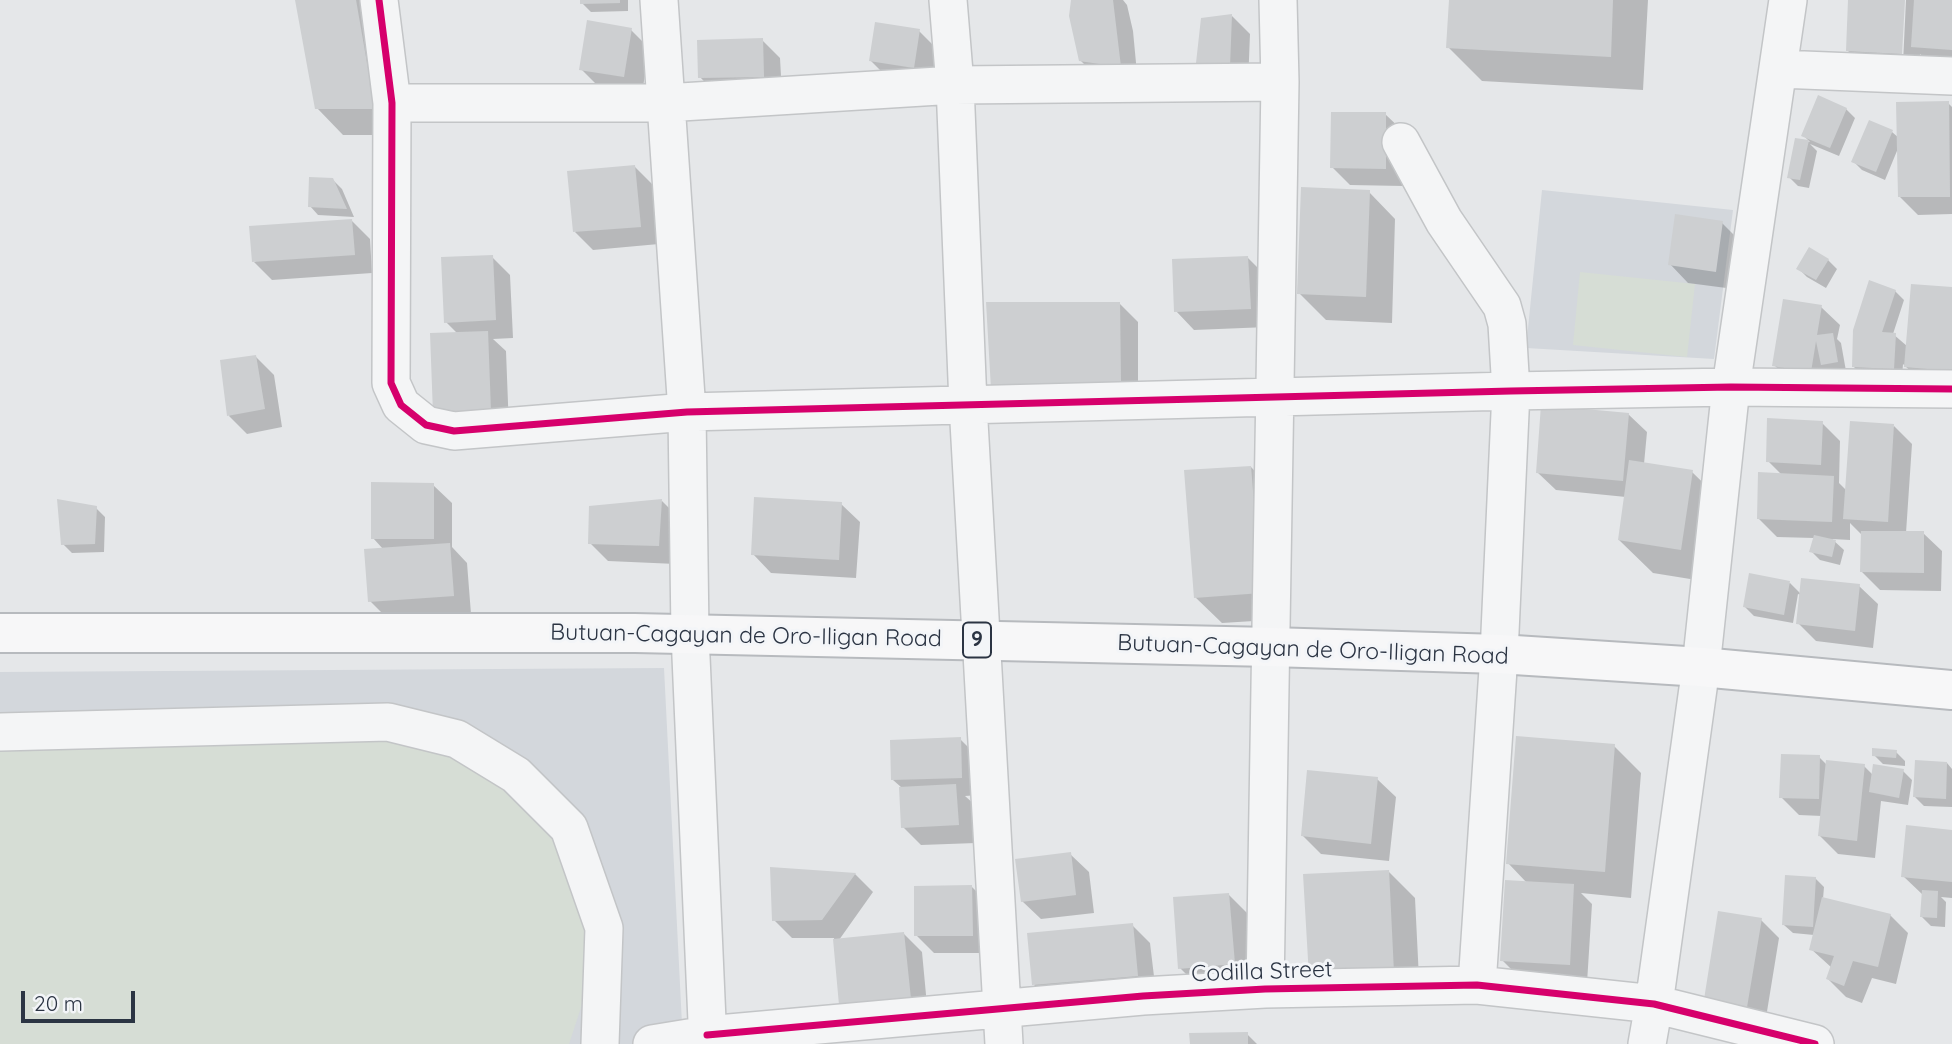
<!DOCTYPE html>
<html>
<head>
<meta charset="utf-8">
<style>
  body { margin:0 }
  #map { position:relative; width:1952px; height:1044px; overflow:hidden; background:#e5e7e9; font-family:Quicksand,sans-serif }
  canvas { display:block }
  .scale { position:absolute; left:21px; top:991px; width:114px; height:32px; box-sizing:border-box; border:4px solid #2b3443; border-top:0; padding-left:9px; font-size:21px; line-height:24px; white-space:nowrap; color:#2b3443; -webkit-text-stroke:5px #f3f5f8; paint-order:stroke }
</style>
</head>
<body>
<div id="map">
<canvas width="1952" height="1044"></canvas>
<div class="scale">20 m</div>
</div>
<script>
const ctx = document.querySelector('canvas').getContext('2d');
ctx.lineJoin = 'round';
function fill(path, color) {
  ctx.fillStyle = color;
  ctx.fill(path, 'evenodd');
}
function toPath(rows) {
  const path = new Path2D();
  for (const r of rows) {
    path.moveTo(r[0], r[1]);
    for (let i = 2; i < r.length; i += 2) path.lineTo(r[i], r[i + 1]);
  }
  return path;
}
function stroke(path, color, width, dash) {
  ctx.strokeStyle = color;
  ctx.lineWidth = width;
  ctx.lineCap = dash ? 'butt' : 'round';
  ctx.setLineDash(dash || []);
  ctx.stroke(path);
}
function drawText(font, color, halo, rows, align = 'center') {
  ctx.font = font + ' Quicksand,sans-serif';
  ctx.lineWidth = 6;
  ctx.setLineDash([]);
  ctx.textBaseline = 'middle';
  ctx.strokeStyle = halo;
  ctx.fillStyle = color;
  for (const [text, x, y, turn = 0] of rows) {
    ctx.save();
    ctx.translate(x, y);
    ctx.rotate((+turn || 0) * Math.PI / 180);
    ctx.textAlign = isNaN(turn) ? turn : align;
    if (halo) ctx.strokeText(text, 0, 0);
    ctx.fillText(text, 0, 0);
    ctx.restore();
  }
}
fill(toPath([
  [1542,190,1733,210,1714,359,1526,348],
  [664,668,683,1044,0,1044,0,672]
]), '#d3d7dc');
fill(toPath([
  [1580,272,1695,284,1687,357,1573,345],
  [424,741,550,794,600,950,569,1044,0,1044,0,742]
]), '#d6ddd5');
fill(toPath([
  [297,0,377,0,400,135,343,135,317,108],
  [582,0,628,0,628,11,591,12,582,3],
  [1072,0,1123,0,1127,5,1133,31,1138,84,1099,79,1080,60],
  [1450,0,1648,0,1643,90,1482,81,1448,47],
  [1850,0,1903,0,1900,63,1903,63,1906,0,1952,0,1952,66,1931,64,1920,54,1919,72,1866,68,1847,50],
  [1232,16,1250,34,1248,84,1216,81,1198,63],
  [631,30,649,48,642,94,599,87,581,69],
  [919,31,937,49,932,86,889,79,871,61],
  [762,40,780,58,782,94,718,96,700,77],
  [1948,103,1952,107,1952,214,1918,215,1900,197,1899,146,1885,180,1862,170,1853,161,1892,132,1899,138],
  [1846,109,1855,118,1839,156,1810,144,1817,151,1809,188,1798,186,1789,177,1797,140,1810,142,1803,135],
  [1385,114,1404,132,1403,186,1350,185,1332,167],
  [635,167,653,185,659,244,593,250,575,232],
  [333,180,342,189,354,217,318,215,310,206],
  [1369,192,1395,219,1392,323,1326,320,1299,293],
  [351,220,370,239,372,273,272,280,254,262],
  [1722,223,1740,241,1734,289,1688,283,1670,264],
  [492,257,510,275,513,338,493,339,506,351,509,429,453,431,458,334,446,322],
  [1248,258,1266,276,1268,327,1194,330,1176,311],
  [1828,260,1837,269,1826,288,1807,277,1798,268],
  [1952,289,1952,387,1924,384,1903,364,1902,377,1862,375,1853,366,1895,291,1904,300,1893,334,1907,346],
  [1120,304,1138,322,1138,401,1011,406],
  [1821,307,1840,325,1837,339,1841,343,1846,371,1793,383,1774,365],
  [255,356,274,375,282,427,247,434,229,416],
  [1628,414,1647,432,1644,464,1692,472,1726,505,1715,583,1653,573,1619,540,1626,497,1556,490,1537,472],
  [1822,423,1840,441,1839,483,1847,491,1894,426,1912,444,1906,533,1923,533,1942,551,1941,591,1880,590,1862,572,1863,536,1850,523,1850,540,1832,539,1844,550,1840,565,1820,560,1811,551,1814,538,1777,537,1758,518,1782,475,1768,461],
  [1251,467,1277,494,1286,619,1222,623,1195,597],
  [433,485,452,503,452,547,467,563,471,614,388,619,370,601,383,549,373,538],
  [662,501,680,519,676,564,608,561,590,543],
  [841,504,860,522,856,578,771,573,753,554],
  [96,508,105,517,104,552,72,553,63,544],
  [1790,583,1801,594,1859,586,1878,604,1873,648,1816,641,1798,623,1801,595,1798,594,1793,623,1754,616,1745,607],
  [960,739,978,757,979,795,965,796,974,804,976,843,921,845,903,827,901,787,893,780],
  [1614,746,1641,773,1631,898,1581,893,1592,904,1587,983,1520,978,1502,960,1527,883,1508,863],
  [1896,752,1905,761,1905,766,1883,764,1874,755],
  [1819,757,1827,765,1864,766,1873,775,1903,771,1912,780,1908,805,1881,801,1875,858,1838,854,1820,836,1822,816,1799,815,1781,797],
  [1947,763,1952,769,1952,807,1924,806,1915,797],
  [1377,779,1396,797,1389,861,1321,854,1302,835],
  [1952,831,1952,898,1941,897,1946,902,1945,927,1931,926,1922,917,1923,895,1903,876],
  [1070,854,1089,872,1094,913,1041,919,1022,901],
  [772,869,855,874,873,892,839,940,904,934,922,952,928,1016,841,1005,834,938,792,938,774,920],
  [1388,871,1415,898,1420,999,1337,1003],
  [1815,878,1824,887,1823,899,1890,915,1908,933,1896,984,1872,978,1862,1003,1846,997,1828,979,1832,968,1811,949,1814,935,1793,933,1784,925],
  [972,887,990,905,990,953,934,953,916,935],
  [1229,895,1247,913,1253,982,1198,986,1180,968],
  [1761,920,1779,938,1763,1036,1722,1030],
  [1132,925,1150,943,1156,993,1052,1003,1034,985],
  [1247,1034,1257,1044,1191,1044]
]), '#0003');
fill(toPath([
  [295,0,356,0,375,109,315,109],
  [580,0,620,0,620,3,580,4],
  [1071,0,1113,0,1121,67,1079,61,1069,16],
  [1449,0,1613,0,1611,57,1446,48],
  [1848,0,1905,0,1902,54,1846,51],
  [1914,0,1952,0,1952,50,1911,47],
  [1232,14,1230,66,1196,63,1201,18],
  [587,20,632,28,624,77,579,70],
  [875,22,920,29,914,68,869,61],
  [763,38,764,77,698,78,697,40],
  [1818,95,1847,108,1830,148,1801,136],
  [1949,101,1950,197,1898,197,1896,102],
  [1331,112,1386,112,1386,169,1330,168],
  [1869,120,1893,130,1876,172,1851,162],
  [1795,138,1809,140,1800,180,1787,178],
  [635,165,641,227,573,232,567,171],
  [309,177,333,178,347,209,308,207],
  [1301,187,1370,190,1366,297,1297,294],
  [1675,214,1723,221,1716,272,1668,265],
  [352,219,355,255,252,262,249,226],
  [1809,247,1829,259,1816,280,1796,269],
  [493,255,496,320,444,323,441,257],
  [1248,256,1251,309,1174,312,1172,259],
  [1869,280,1896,290,1882,332,1896,333,1894,369,1852,367,1853,330],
  [1911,284,1952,287,1952,371,1904,367],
  [1783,299,1822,305,1817,335,1833,333,1838,362,1821,365,1816,341,1811,372,1772,366],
  [986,302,1120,302,1121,383,991,389],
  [488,331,491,412,433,414,430,333],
  [256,355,265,409,227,416,220,360],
  [1541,405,1629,413,1623,481,1536,473],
  [1767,418,1823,421,1821,465,1766,462],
  [1850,421,1894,424,1888,522,1843,519],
  [1629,460,1693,470,1681,550,1618,540],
  [1251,466,1261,593,1194,598,1184,470],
  [1758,472,1834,476,1832,522,1757,519],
  [371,482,434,483,434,539,371,539],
  [754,497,842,502,839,560,751,555],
  [57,499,97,506,95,544,61,545],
  [662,499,659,546,588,544,589,506],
  [1861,531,1924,531,1924,573,1860,572],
  [1814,535,1836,540,1832,557,1809,552],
  [450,543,454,596,368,602,364,549],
  [1749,573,1790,581,1784,615,1743,607],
  [1801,578,1860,584,1855,631,1796,624],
  [1516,736,1615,744,1605,872,1506,864],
  [961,737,962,778,891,780,890,740],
  [1872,748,1897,750,1896,758,1872,756],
  [1781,754,1820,755,1819,799,1779,798],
  [1826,760,1865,764,1857,841,1818,836],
  [1915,760,1947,762,1946,799,1913,797],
  [1873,764,1904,769,1899,798,1869,792],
  [1307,770,1378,777,1371,844,1301,836],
  [956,784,959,825,901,828,899,787],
  [1906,825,1952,830,1952,882,1901,877],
  [1071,852,1076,895,1021,902,1015,859],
  [770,867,856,873,822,920,772,921],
  [1389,870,1394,973,1309,977,1303,874],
  [1785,875,1816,877,1813,927,1782,925],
  [1505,880,1574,884,1570,965,1500,961],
  [972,885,973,936,914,936,914,886],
  [1922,890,1938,891,1937,918,1920,917],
  [1229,893,1235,964,1178,969,1173,897],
  [1822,897,1891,914,1878,967,1853,961,1844,986,1826,979,1834,956,1809,950],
  [1718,911,1762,918,1745,1019,1702,1012],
  [1133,923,1138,976,1032,985,1027,933],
  [904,932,911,999,839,1005,833,939],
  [1248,1032,1248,1044,1190,1044,1189,1033]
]), '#cdcfd1');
const minor = toPath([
  [379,0,392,103,391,383,401,405,426,425,454,431,687,412,1511,391,1731,387,1952,389],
  [659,0,687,412,690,634,708,1044],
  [948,0,955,85,968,404,1004,1044],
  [1779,69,1952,76],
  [392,103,665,103,955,85,1280,82],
  [1401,142,1444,221,1502,306,1507,324,1511,391,1499,654,1477,985],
  [0,732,388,722,457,739,516,775,569,828,604,928,600,1044],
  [1265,989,1280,82,1278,0],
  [652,1044,707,1035,1143,996,1265,989,1477,985,1654,1004,1815,1044],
  [1647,1044,1654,1004,1701,667,1731,387,1788,0]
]);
const highway = toPath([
  [0,633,635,633,1271,647,1499,654,1701,667,1952,690]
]);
stroke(minor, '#c3c5c7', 40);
stroke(highway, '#b7babe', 42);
stroke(minor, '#f4f5f6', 37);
stroke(highway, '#f7f7f8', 38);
stroke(toPath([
  [379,0,392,103,391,383,401,405,426,425,454,431,687,412,1511,391,1731,387,1952,389],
  [707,1035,1143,996,1265,989,1477,985,1654,1004,1815,1044]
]), '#d6006c', 7);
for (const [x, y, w] of [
  [977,640,28]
]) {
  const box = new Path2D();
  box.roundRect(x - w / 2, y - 17.5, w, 35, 5);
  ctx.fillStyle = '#f3f5f8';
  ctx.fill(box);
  stroke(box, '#2b3443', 2);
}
drawText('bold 21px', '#2b3443', null, [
  ["9",977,640]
]);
drawText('23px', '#2b3443', '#f3f5f8', [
  ["Butuan-Cagayan de Oro-Iligan Road",746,636,1],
  ["Butuan-Cagayan de Oro-Iligan Road",1313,650,2],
  ["Codilla Street",1262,972,-2]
]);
</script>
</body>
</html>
